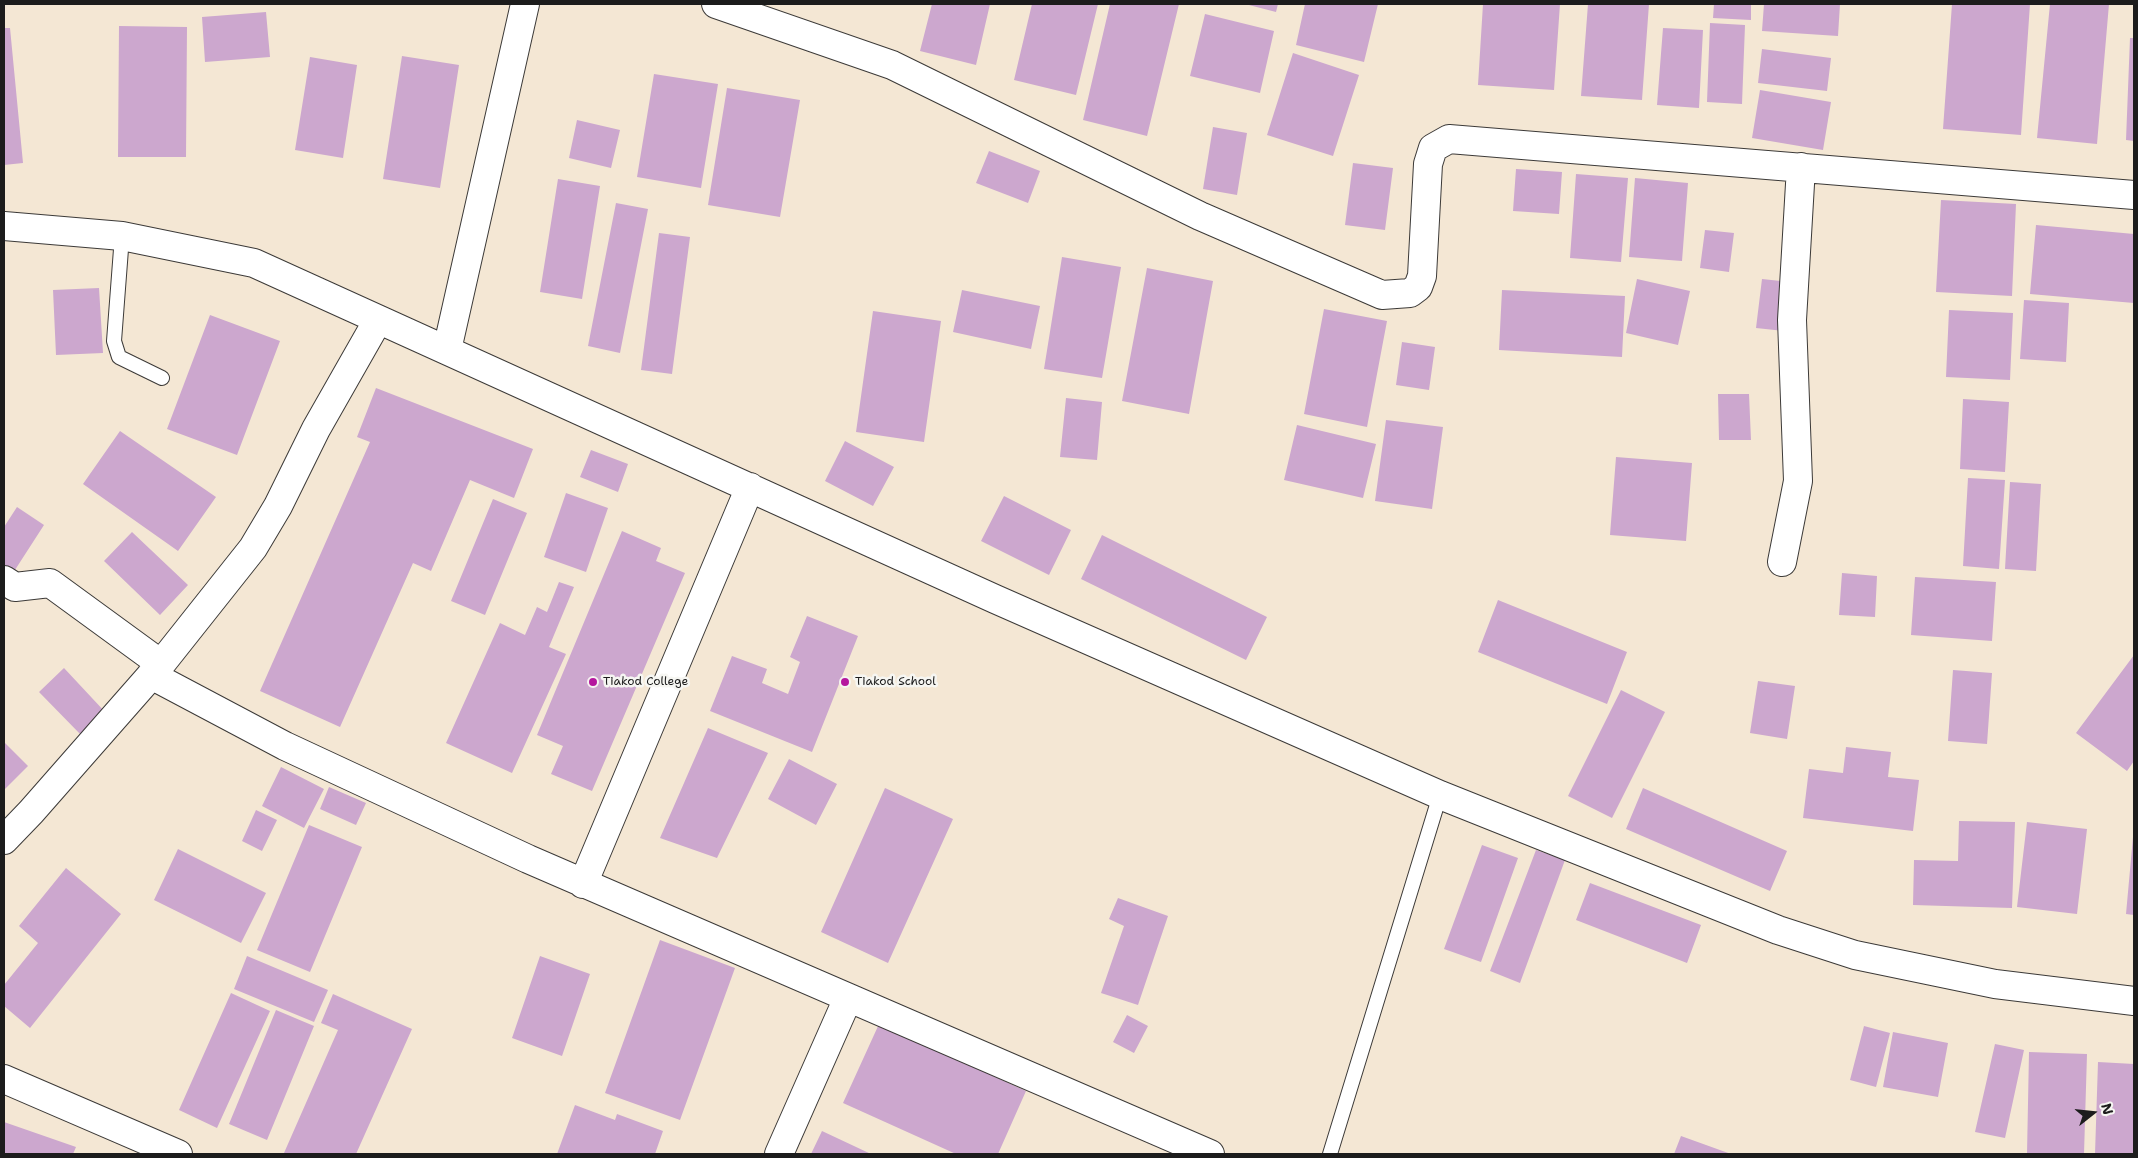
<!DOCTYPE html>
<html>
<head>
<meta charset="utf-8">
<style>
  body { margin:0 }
  #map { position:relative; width:2138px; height:1158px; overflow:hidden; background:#f4e7d4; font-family:"Shantell Sans",sans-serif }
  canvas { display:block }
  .frame { position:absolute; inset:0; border:5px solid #1c1c1c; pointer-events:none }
  .north { position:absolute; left:2068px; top:1088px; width:50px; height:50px; -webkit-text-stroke:4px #f6f6f2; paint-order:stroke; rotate:74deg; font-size:14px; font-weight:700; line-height:20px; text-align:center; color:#1c1c1c }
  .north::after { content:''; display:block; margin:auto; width:18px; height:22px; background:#1c1c1c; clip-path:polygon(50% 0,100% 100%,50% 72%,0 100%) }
</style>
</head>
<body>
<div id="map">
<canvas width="2138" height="1158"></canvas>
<div class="frame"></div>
<div class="north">N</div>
</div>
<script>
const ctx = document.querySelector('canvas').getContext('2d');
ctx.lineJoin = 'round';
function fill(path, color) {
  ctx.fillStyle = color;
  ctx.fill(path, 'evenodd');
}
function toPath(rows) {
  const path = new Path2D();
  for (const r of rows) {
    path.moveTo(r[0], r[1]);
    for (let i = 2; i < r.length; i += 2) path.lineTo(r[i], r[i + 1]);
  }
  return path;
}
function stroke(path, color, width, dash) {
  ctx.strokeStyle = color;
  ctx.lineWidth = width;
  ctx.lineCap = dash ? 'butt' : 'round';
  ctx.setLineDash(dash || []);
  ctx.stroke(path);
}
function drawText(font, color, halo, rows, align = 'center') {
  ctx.font = font + ' "Shantell Sans",sans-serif';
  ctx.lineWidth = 5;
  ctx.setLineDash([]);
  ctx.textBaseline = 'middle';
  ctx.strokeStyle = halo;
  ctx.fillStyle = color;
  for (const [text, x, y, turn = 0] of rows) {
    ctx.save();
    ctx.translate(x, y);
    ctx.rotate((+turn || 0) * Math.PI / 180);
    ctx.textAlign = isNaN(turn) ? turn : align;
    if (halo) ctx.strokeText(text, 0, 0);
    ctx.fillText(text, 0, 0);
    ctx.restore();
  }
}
fill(toPath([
  [932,4,990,4,976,65,920,51],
  [1032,4,1098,4,1076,95,1014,80],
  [1110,4,1179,4,1147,136,1083,120],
  [1245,4,1278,4,1276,12],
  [1305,4,1378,4,1364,62,1296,45],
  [1483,4,1560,4,1554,90,1478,85],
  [1588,4,1649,4,1642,100,1581,96],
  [1714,4,1751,4,1751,20,1713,18],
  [1764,4,1840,4,1838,36,1762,31],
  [1952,4,2030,4,2021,135,1943,129],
  [2050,4,2109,4,2097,144,2037,138],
  [266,12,270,57,205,62,202,17],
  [1205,14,1274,31,1260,93,1190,76],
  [1710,23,1745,25,1742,104,1707,102],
  [119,26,187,27,186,157,118,157],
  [4,28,10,28,23,163,4,165],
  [1663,28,1703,30,1699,108,1657,105],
  [2130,38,2134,38,2134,141,2126,140],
  [1762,49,1831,58,1827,91,1758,83],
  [1293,53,1359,75,1333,156,1267,135],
  [402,56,459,65,440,188,383,179],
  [310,57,357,65,343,158,295,150],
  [654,74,718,84,701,188,637,177],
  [727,88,800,100,780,217,708,205],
  [1760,90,1831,102,1823,150,1752,138],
  [577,120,620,130,611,168,569,158],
  [1213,127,1247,133,1237,195,1203,189],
  [989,151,1040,171,1028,203,976,183],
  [1353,163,1393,168,1385,230,1345,225],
  [1516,169,1562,172,1559,214,1513,211],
  [1576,174,1628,178,1621,262,1570,258],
  [1635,178,1688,183,1682,261,1629,257],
  [558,179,600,186,582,299,540,292],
  [1941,200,2016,204,2012,296,1936,292],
  [616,203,648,209,620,353,588,346],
  [2036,225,2134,234,2134,303,2030,294],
  [1705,230,1734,233,1729,272,1700,268],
  [659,233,690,237,672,374,641,370],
  [1062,257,1121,267,1102,378,1044,369],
  [1147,268,1213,281,1189,414,1122,401],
  [1637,279,1690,291,1678,345,1626,333],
  [1762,279,1790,282,1784,331,1756,328],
  [99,288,103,353,56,355,53,290],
  [962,290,1040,306,1031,349,953,332],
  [1502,290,1625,296,1622,357,1499,350],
  [2024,300,2069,303,2066,362,2020,359],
  [1324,309,1387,321,1367,427,1304,414],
  [1949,310,2013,313,2010,380,1946,377],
  [873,311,941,321,924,442,856,432],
  [210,315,280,341,237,455,167,429],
  [1402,342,1435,347,1429,390,1396,385],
  [376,388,533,449,514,498,470,480,431,571,413,563,340,727,260,691,370,442,357,437],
  [1718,394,1749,394,1751,440,1719,440],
  [1066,398,1102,402,1097,460,1060,457],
  [1963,399,2009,402,2005,472,1960,469],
  [1386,420,1443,427,1432,509,1375,501],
  [1297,425,1376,444,1363,498,1284,480],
  [120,431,216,497,178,551,83,484],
  [845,441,894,467,873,506,825,481],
  [591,450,628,464,618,492,580,477],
  [1616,457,1692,463,1686,541,1610,535],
  [1968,478,2005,480,1999,569,1963,566],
  [2010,482,2041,484,2036,571,2005,569],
  [566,493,608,508,586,572,544,557],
  [1004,496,1071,530,1049,575,981,541],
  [493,499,527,513,485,615,451,601],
  [17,507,44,525,13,573,4,567,4,527],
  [622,531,661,548,656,561,685,573,592,791,551,774,563,746,537,735],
  [132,532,188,585,160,615,104,561],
  [1102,535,1267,617,1246,660,1081,579],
  [1842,573,1877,576,1875,617,1839,615],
  [1915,577,1996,582,1992,641,1911,635],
  [559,582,574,587,549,647,566,654,512,773,446,743,500,623,525,635,537,607,547,612],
  [1498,600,1627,652,1607,704,1478,652],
  [807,616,858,636,812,752,710,711,732,656,767,669,762,683,788,694,800,662,790,657],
  [2134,655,2134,761,2127,771,2076,733],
  [64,668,106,713,82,736,39,692],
  [1953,670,1992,673,1987,744,1948,741],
  [1758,681,1795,686,1787,739,1750,733],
  [1621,690,1665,712,1612,818,1568,796],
  [708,728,768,753,717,858,660,838],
  [4,742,28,766,4,790],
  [1846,747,1891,752,1888,777,1919,780,1913,831,1803,818,1809,769,1843,773],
  [789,759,837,784,816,825,768,799],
  [281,767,324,789,304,828,262,806],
  [329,787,366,803,356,825,320,809],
  [885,788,953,819,888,963,821,932],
  [1643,788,1787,851,1770,891,1626,829],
  [256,810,277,820,262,851,242,841],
  [1959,821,2015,822,2012,908,1913,905,1914,860,1958,861],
  [2027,822,2087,829,2077,914,2017,907],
  [309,825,362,847,310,972,257,950],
  [2133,837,2134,837,2134,915,2126,914],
  [1482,845,1518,858,1481,962,1444,949],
  [178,849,266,893,241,943,154,900],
  [1536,850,1565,860,1520,983,1490,971],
  [66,868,121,914,30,1028,4,1006,4,985,38,943,19,926],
  [1590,883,1701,925,1687,963,1576,920],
  [1118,898,1168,916,1138,1005,1101,993,1124,926,1109,919],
  [660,940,735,968,680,1120,605,1093],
  [247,956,328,990,314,1022,234,989],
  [540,956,590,974,562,1056,512,1038],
  [231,993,270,1011,217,1128,179,1110],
  [333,994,412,1029,356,1154,286,1154,284,1153,338,1030,321,1023],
  [276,1010,314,1026,267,1140,229,1124],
  [1127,1015,1148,1026,1134,1053,1113,1042],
  [879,1024,1026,1091,998,1154,956,1154,843,1103],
  [1864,1026,1890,1033,1876,1087,1850,1080],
  [1893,1032,1948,1043,1938,1097,1883,1087],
  [1995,1044,2024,1050,2005,1138,1975,1132],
  [2029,1052,2087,1054,2084,1154,2027,1154],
  [2098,1062,2134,1064,2134,1154,2095,1154],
  [575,1105,615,1120,617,1114,663,1131,655,1154,557,1154],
  [4,1122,76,1147,73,1154,4,1154],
  [822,1131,871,1154,811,1154],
  [1681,1136,1731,1154,1674,1154]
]), '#cca7ce');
const service = toPath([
  [122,236,114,341,119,357,162,378],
  [1330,1154,1440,795]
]);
const minor = toPath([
  [716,4,892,65,1200,216,1382,295,1410,293,1418,287,1422,276,1428,164,1433,148,1449,139,2134,195],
  [4,226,122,236,254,263,995,599,1440,795,1778,930,1855,955,1995,984,2134,1001],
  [447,350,525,4],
  [1782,562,1798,481,1792,320,1801,167],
  [4,580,15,587,50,583,161,664],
  [151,675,285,746,528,859,1210,1154],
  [4,840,31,812,161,664,253,548,278,506,316,429,378,320],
  [583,884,750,487],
  [4,1079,178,1154],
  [779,1154,848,998]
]);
stroke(service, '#3c3a38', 16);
stroke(minor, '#3c3a38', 30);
stroke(service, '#fff', 14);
stroke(minor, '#fff', 28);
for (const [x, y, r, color] of [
  [593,682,5,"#b5179e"],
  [845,682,5,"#b5179e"]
]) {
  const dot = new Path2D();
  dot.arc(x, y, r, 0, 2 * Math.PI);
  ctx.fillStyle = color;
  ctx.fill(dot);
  stroke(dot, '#f6f6f2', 2);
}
drawText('12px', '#1c1c1c', '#f6f6f2', [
  ["Tiakod College",603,682],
  ["Tiakod School",855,682]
], 'left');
</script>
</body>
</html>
